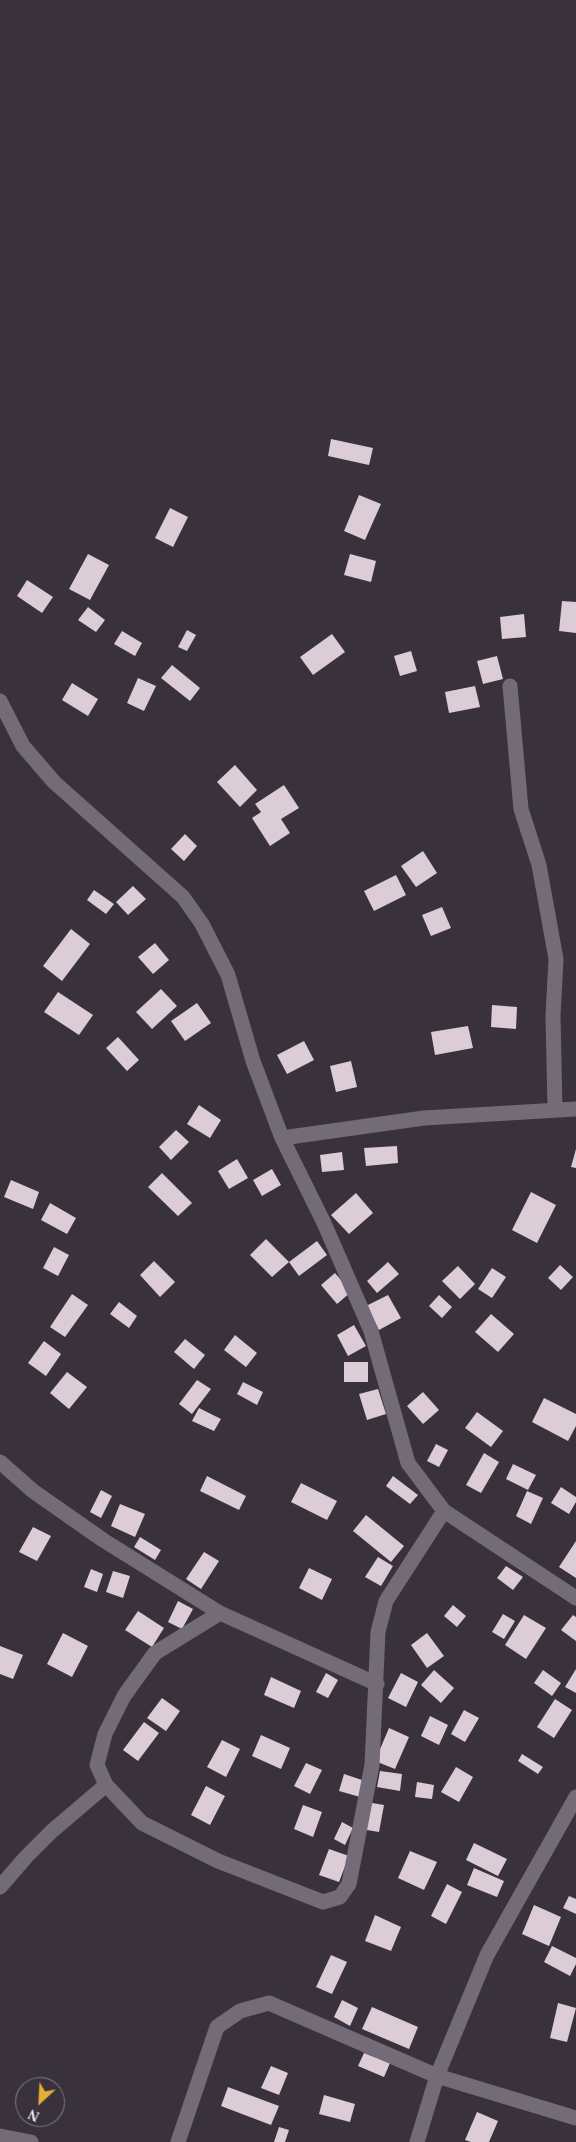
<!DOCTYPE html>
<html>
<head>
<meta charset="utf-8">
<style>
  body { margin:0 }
  #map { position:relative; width:576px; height:2142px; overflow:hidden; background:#39323d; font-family:Georgia,serif }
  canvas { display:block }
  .north { position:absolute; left:15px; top:2077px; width:50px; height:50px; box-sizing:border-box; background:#39323d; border:1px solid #837d86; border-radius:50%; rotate:205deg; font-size:14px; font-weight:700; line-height:20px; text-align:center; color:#f1edf4 }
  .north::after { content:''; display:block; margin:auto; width:18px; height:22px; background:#e3ae35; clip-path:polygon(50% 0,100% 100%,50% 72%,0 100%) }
</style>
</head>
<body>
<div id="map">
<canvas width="576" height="2142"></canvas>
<div class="north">N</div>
</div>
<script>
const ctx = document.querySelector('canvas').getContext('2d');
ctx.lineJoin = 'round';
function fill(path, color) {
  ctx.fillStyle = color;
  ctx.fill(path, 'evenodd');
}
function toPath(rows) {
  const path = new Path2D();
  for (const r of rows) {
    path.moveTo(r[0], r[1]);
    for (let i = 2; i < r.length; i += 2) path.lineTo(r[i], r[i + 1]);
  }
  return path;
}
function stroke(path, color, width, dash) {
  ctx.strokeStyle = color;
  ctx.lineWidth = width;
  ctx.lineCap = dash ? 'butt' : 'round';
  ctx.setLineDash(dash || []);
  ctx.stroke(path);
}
fill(toPath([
  [331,439,373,448,369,465,328,456],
  [359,495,381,504,365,540,344,531],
  [170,508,188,517,173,547,155,538],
  [88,554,109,565,90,600,69,589],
  [350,554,376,561,371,582,344,575],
  [27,580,53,597,42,613,17,596],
  [562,601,576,602,576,633,559,631],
  [88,607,105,620,96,632,78,620],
  [524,614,526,637,502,639,500,617],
  [187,630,196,635,187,651,178,647],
  [122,631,142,643,135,656,114,644],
  [332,634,345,652,313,675,300,657],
  [411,651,417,671,400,676,394,656],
  [497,656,503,679,483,684,477,661],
  [172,665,200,688,190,701,161,678],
  [138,678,156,686,144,711,127,703],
  [72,683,98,699,88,716,62,700],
  [475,686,480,707,449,713,445,692],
  [235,765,257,790,240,807,217,782],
  [284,785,299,808,281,819,290,833,270,846,252,818,261,812,255,804],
  [185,834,197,846,184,861,171,849],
  [423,851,437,873,416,887,401,866],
  [396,875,406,895,374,911,364,891],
  [133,886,146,899,128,915,116,902],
  [94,890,114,904,106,914,87,900],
  [442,907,451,928,431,936,422,915],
  [71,929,90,944,62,981,43,966],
  [155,943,169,960,153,974,138,957],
  [161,989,177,1006,152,1029,136,1012],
  [58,992,93,1015,79,1035,44,1012],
  [197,1003,211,1023,185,1041,171,1021],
  [492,1005,517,1007,516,1029,491,1027],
  [468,1026,473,1048,435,1055,431,1032],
  [118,1037,139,1060,127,1071,106,1048],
  [304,1041,314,1060,287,1074,277,1055],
  [351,1061,357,1087,336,1092,330,1066],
  [199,1105,221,1120,210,1138,187,1124],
  [176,1130,189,1142,171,1160,159,1147],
  [397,1146,398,1163,366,1166,364,1148],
  [576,1149,576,1168,571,1167],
  [342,1152,344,1170,322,1172,320,1155],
  [237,1159,248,1178,229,1189,218,1171],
  [272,1169,281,1185,262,1196,253,1180],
  [162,1173,192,1203,178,1216,148,1187],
  [11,1180,39,1192,33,1209,4,1197],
  [531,1192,556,1205,537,1243,512,1230],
  [356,1193,373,1213,349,1234,331,1215],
  [50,1203,76,1218,67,1234,41,1220],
  [266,1239,289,1262,272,1277,250,1255],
  [317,1241,327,1255,299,1276,289,1262],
  [54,1247,69,1255,58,1276,43,1268],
  [154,1261,175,1282,160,1297,140,1275],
  [388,1262,399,1274,377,1293,367,1281],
  [560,1265,573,1277,561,1290,548,1278],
  [458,1266,475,1284,460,1299,442,1281],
  [492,1268,506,1277,492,1298,478,1289],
  [335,1273,351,1292,337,1304,321,1285],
  [72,1294,88,1305,65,1337,50,1327],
  [388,1295,401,1318,379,1330,366,1306],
  [439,1295,452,1307,442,1318,429,1306],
  [119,1302,137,1316,129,1328,110,1314],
  [491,1314,514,1334,498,1352,475,1332],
  [354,1325,366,1346,348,1356,337,1335],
  [235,1335,257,1353,246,1367,224,1350],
  [185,1339,205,1355,194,1369,174,1352],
  [44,1341,61,1354,46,1376,28,1363],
  [344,1362,368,1362,368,1382,344,1382],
  [67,1372,87,1387,69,1409,50,1393],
  [197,1380,211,1389,192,1414,179,1404],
  [243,1382,263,1392,257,1405,237,1394],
  [378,1389,386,1414,367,1420,359,1394],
  [423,1392,439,1410,423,1424,407,1406],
  [544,1398,576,1414,576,1426,568,1441,532,1422],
  [199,1408,221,1419,214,1431,192,1421],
  [477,1412,503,1431,491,1447,465,1428],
  [436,1444,448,1450,439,1467,427,1461],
  [484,1453,499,1462,481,1493,466,1485],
  [513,1464,536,1475,528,1490,506,1479],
  [207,1476,246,1496,239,1510,200,1491],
  [393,1476,418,1495,410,1504,386,1486],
  [301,1483,337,1501,327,1520,291,1502],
  [561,1487,576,1497,576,1502,569,1514,551,1503],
  [101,1490,112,1496,101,1518,90,1512],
  [527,1491,543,1498,531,1524,516,1516],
  [120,1504,145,1514,135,1537,111,1526],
  [366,1515,404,1546,391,1562,353,1531],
  [33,1527,51,1536,37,1561,19,1552],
  [140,1537,161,1550,155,1560,134,1547],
  [576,1541,576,1578,559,1567],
  [204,1552,219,1561,201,1589,186,1579],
  [378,1557,393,1566,381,1586,365,1577],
  [506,1566,523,1577,513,1590,497,1578],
  [309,1568,332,1579,322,1600,299,1588],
  [91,1569,103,1574,97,1592,84,1587],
  [113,1571,130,1576,123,1598,106,1592],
  [178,1601,193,1609,182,1629,168,1622],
  [453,1605,466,1616,457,1627,444,1616],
  [138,1611,164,1628,152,1647,125,1630],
  [503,1614,515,1621,504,1639,492,1632],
  [524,1615,546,1628,526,1659,505,1645],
  [573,1615,576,1617,576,1641,561,1630],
  [63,1633,88,1646,72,1677,47,1664],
  [427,1633,444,1656,427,1668,411,1645],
  [0,1646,23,1655,13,1679,0,1674],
  [576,1669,576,1693,565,1687],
  [434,1670,454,1688,441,1703,421,1685],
  [543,1670,561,1683,552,1696,534,1683],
  [326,1673,338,1680,328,1698,316,1692],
  [401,1673,418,1682,406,1707,388,1698],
  [271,1677,301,1691,294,1708,264,1695],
  [162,1698,180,1711,166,1731,147,1718],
  [555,1699,572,1710,554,1738,537,1727],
  [464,1710,479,1718,465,1742,451,1734],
  [430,1716,448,1725,439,1745,421,1736],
  [144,1722,159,1733,138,1761,123,1750],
  [389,1728,409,1737,395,1769,375,1761],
  [261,1735,290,1748,281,1769,252,1756],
  [222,1740,240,1749,226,1777,207,1767],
  [522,1754,543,1767,538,1774,518,1761],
  [306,1763,322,1770,310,1794,294,1786],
  [456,1767,473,1777,459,1802,441,1792],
  [380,1771,402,1774,400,1791,377,1787],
  [344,1774,365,1781,360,1797,339,1791],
  [417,1782,434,1785,432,1799,415,1797],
  [206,1786,225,1796,210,1825,191,1815],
  [366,1802,384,1805,379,1832,361,1829],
  [303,1805,322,1812,313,1837,294,1829],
  [342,1822,353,1828,345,1845,334,1839],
  [474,1843,507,1859,498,1876,466,1860],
  [329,1849,349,1856,339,1882,319,1875],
  [410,1851,437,1862,424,1890,398,1878],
  [474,1868,504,1881,497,1897,467,1885],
  [447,1884,462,1892,446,1924,431,1916],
  [569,1896,576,1899,576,1914,563,1908],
  [534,1905,561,1917,549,1946,522,1934],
  [375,1915,401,1927,391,1951,365,1941],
  [552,1946,576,1958,576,1964,570,1976,544,1962],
  [331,1955,347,1962,332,1994,316,1987],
  [342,2000,358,2008,350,2026,334,2017],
  [558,2003,576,2008,567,2042,550,2038],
  [372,2007,418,2027,409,2049,362,2029],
  [364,2053,390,2063,384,2077,358,2066],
  [271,2066,288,2073,279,2095,261,2088],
  [228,2087,279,2106,271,2125,221,2106],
  [324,2095,355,2104,350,2122,319,2114],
  [477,2112,498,2121,489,2142,471,2142,465,2140],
  [279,2127,289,2130,285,2142,274,2142]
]), '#dbccd6');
stroke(toPath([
  [510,686,521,809,539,865,556,959,553,1016,555,1109],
  [0,701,23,746,54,782,183,897,202,924,228,975,253,1061,282,1138,324,1223,371,1331,408,1463,444,1511,576,1598],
  [282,1138,424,1118,576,1109],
  [0,1462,33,1491,103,1540,220,1613,377,1684],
  [220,1613,155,1653,124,1696,105,1734,97,1765,106,1785,142,1823,218,1861,323,1902,340,1897,349,1884,372,1765,378,1632,386,1601,444,1511],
  [0,1887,26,1857,52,1831,106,1785],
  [0,2136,31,2142],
  [178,2142,217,2027,240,2011,269,2003,437,2076,576,2118],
  [417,2142,437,2076,487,1955,576,1797]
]), '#736c78', 15);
</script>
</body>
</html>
